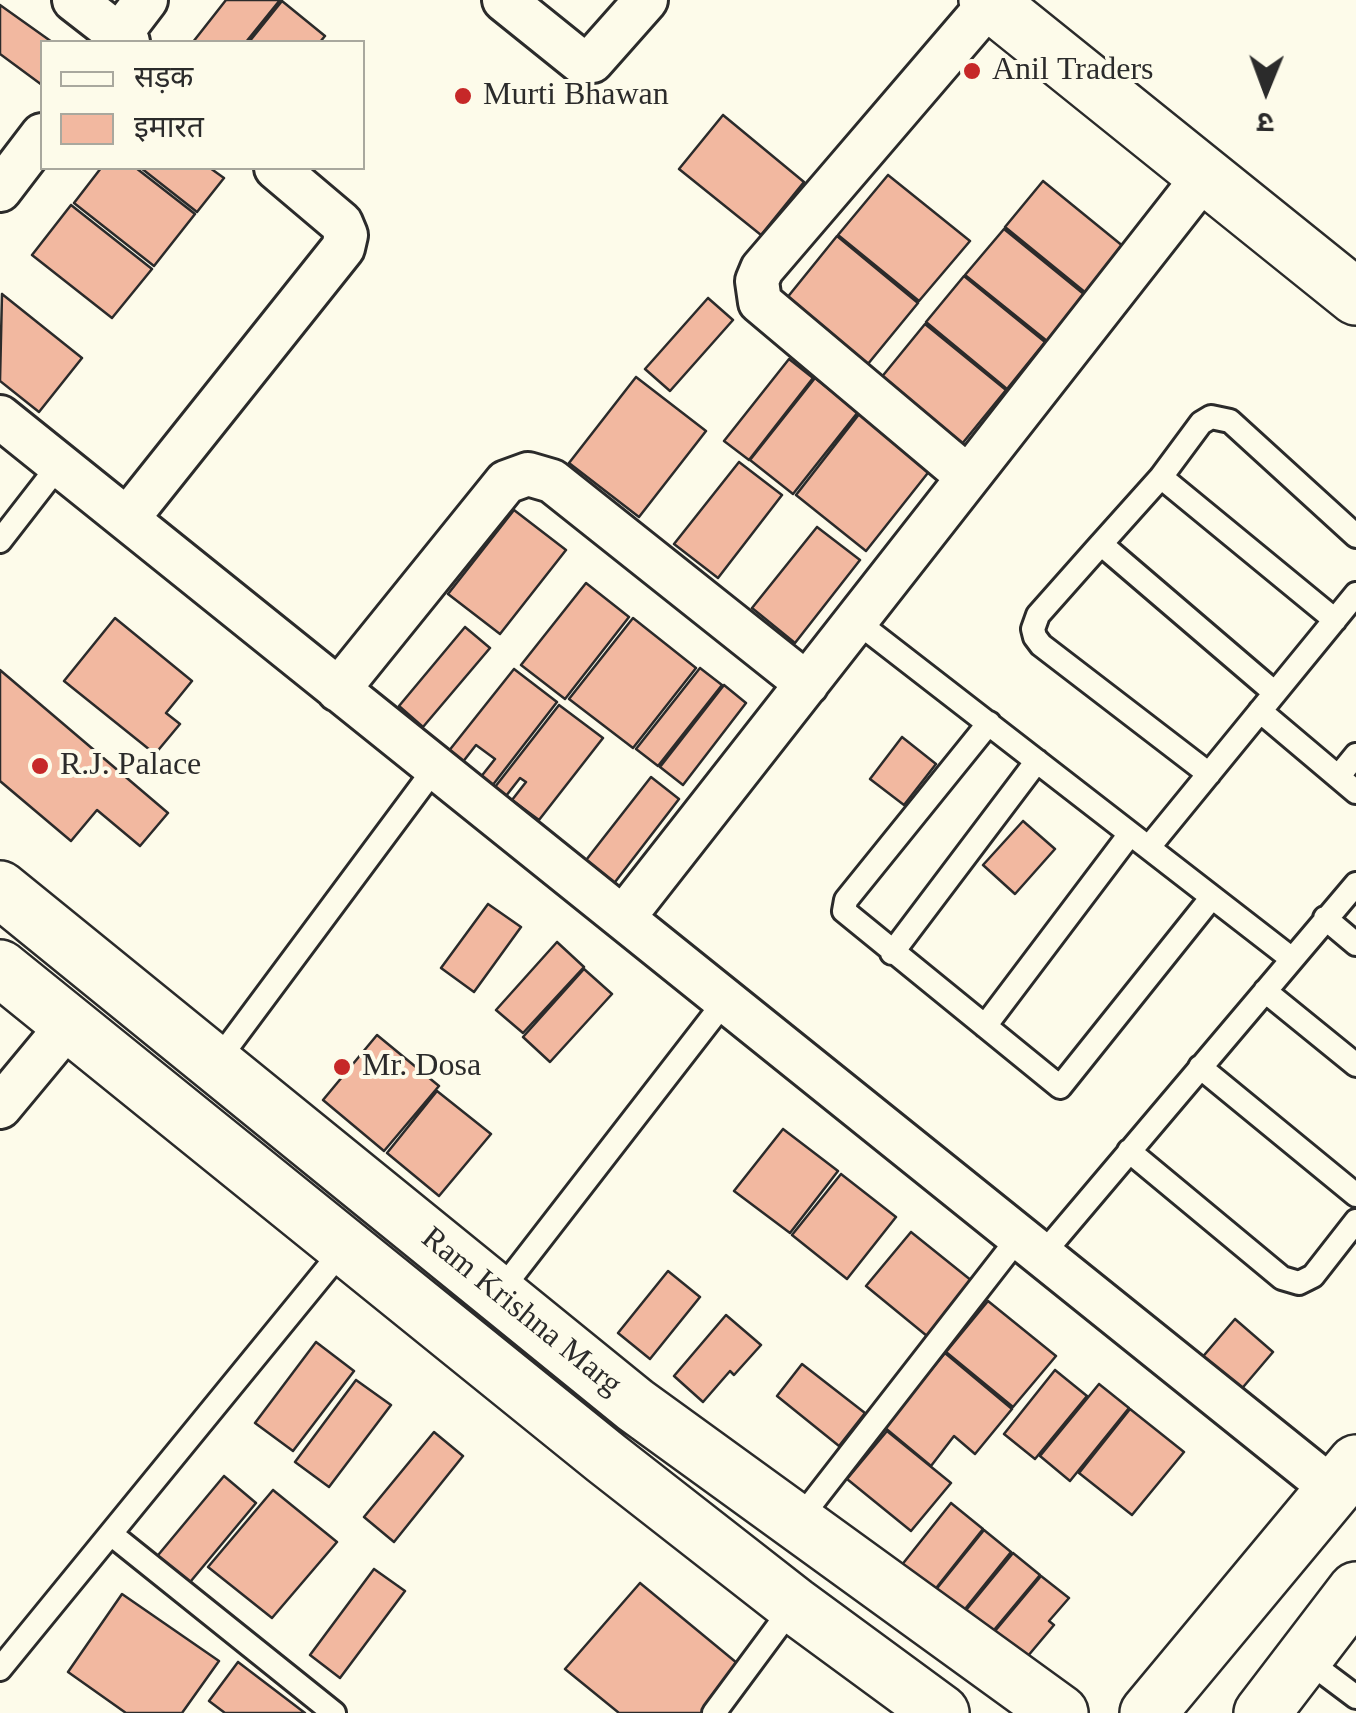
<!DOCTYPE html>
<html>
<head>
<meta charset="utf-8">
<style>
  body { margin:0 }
  #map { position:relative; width:1356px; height:1713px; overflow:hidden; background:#fdfbea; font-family:Georgia,"Noto Sans Devanagari",serif }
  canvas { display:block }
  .legend { position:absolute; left:40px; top:40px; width:325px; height:130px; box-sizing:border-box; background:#fdfbea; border:2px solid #a9a89e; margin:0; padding:12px 18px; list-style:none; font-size:30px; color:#2b2b2b }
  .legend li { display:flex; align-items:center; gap:20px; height:50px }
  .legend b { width:50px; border:2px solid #a9a89e }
  .north { position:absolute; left:1216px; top:40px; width:100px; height:100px; -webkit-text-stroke:8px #fdfbea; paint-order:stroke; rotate:181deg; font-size:28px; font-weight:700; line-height:40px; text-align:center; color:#2b2b2b }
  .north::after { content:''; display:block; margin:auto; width:35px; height:45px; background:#2b2b2b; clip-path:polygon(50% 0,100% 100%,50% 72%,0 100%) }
</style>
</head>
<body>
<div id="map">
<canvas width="1356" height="1713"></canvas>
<ul class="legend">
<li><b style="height:12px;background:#fdfbea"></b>सड़क</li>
<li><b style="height:28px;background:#f2b8a0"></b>इमारत</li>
</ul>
<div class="north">उ</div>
</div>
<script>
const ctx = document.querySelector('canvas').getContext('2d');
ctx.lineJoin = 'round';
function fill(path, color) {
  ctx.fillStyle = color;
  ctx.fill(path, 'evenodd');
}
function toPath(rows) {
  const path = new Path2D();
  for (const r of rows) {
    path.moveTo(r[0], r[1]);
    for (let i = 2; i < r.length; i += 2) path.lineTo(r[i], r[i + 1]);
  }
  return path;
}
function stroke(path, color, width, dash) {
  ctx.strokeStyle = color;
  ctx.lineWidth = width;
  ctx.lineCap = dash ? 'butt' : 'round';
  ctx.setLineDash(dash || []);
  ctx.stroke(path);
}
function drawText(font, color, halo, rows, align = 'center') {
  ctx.font = font + ' Georgia,serif';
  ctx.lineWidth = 8;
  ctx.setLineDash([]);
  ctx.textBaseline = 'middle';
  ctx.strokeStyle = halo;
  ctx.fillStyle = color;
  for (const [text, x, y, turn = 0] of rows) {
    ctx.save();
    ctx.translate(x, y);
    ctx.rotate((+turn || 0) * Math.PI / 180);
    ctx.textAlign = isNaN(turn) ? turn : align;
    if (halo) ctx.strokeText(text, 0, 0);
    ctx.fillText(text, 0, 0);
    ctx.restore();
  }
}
const building = toPath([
  [226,0,280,0,246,42,193,42,226,0],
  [282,1,325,36,320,42,249,42,282,1],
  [0,5,52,42,42,42,42,85,0,54,0,5],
  [723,115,804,182,761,235,679,169,723,115],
  [101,168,136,168,195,214,154,266,74,203,101,168],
  [141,168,210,168,224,178,197,212,141,168],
  [888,175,970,241,919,301,838,235,888,175],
  [1043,181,1124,247,1086,293,1005,227,1043,181],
  [71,205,152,269,112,318,32,255,71,205],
  [1004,229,1085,295,1047,341,965,275,1004,229],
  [837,236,918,303,863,370,782,304,837,236],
  [964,276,1045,342,1007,389,926,322,964,276],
  [2,294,82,358,39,412,0,381,2,294],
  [708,298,733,320,670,391,645,369,708,298],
  [925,324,1006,390,957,450,876,384,925,324],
  [789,359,813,378,749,460,724,441,789,359],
  [636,377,706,431,639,517,569,463,636,377],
  [815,378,858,412,793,494,750,460,815,378],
  [860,413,931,469,866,551,796,495,860,413],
  [739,462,782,495,718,578,674,544,739,462],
  [514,510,566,550,500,634,448,594,514,510],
  [817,527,860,560,795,643,752,608,817,527],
  [586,583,629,617,565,699,521,665,586,583],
  [115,618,192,681,166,713,180,724,155,754,64,681,115,618],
  [633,618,696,668,633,748,569,699,633,618],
  [465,627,490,648,423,727,399,706,465,627],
  [700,668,722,685,658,766,636,749,700,668],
  [514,669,557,702,492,786,480,778,495,759,476,745,462,763,448,752,514,669],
  [0,670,168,813,140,846,97,810,71,841,0,781,0,670],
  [724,685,746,703,683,785,660,767,724,685],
  [559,705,603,738,539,820,512,800,526,782,520,778,506,796,495,787,559,705],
  [902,737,936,764,904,805,870,779,902,737],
  [651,777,679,799,612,886,583,864,651,777],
  [1023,821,1055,849,1015,894,983,865,1023,821],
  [488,904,521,927,474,992,441,968,488,904],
  [557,942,584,967,523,1033,496,1010,557,942],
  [584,969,612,994,550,1062,523,1037,584,969],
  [377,1035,439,1086,384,1151,323,1100,377,1035],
  [437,1091,491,1134,439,1196,387,1153,437,1091],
  [783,1129,838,1171,790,1233,734,1191,783,1129],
  [841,1174,896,1217,847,1279,792,1235,841,1174],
  [911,1232,972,1281,927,1336,866,1286,911,1232],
  [668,1271,700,1297,650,1359,618,1333,668,1271],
  [988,1301,1056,1356,1013,1407,946,1352,988,1301],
  [726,1315,761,1345,734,1375,730,1371,703,1402,674,1376,726,1315],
  [1235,1319,1273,1352,1233,1399,1194,1367,1235,1319],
  [316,1342,354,1371,293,1451,255,1423,316,1342],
  [945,1353,1012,1409,975,1454,954,1436,931,1466,884,1427,945,1353],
  [802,1364,865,1413,839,1446,777,1396,802,1364],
  [1055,1370,1087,1396,1035,1459,1004,1434,1055,1370],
  [356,1380,391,1405,329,1487,295,1462,356,1380],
  [1099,1384,1129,1408,1070,1481,1040,1456,1099,1384],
  [1130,1409,1184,1452,1132,1515,1079,1473,1130,1409],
  [887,1431,951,1483,911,1531,847,1479,887,1431],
  [434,1432,463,1456,394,1542,364,1517,434,1432],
  [224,1476,256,1503,186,1587,154,1560,224,1476],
  [273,1490,337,1542,272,1618,208,1567,273,1490],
  [951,1503,983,1529,933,1592,901,1566,951,1503],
  [984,1530,1011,1552,961,1614,934,1592,984,1530],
  [1013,1553,1040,1575,989,1636,962,1615,1013,1553],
  [374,1569,405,1591,340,1678,310,1655,374,1569],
  [1041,1576,1069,1598,1049,1621,1054,1625,1022,1663,990,1637,1041,1576],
  [640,1583,743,1668,707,1713,619,1713,565,1669,640,1583],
  [122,1594,219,1661,182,1713,126,1713,68,1672,122,1594],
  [238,1662,305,1713,225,1713,209,1701,238,1662]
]);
fill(building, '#f2b8a0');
stroke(building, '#2b2b2b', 2.5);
const lane = toPath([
  [1161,477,1335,620],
  [0,541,59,465],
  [1101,544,1038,615,1033,629,1035,637,1041,645,1209,774],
  [856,621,1292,959],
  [1275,693,1101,544,1161,477,1201,423,1211,417,1230,421,1356,536],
  [1260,711,1356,792],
  [989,723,846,900,844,911,1060,1087,1212,897],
  [1338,777,1356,755],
  [1149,847,1356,594],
  [1325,918,1356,944],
  [892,953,1037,761],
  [1265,991,1356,1065],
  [985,1026,1130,834],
  [215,1064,435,768],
  [1200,1067,1356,1195],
  [1129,1151,1282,1278,1299,1283,1313,1276,1356,1221],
  [1042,1255,1356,884],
  [498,1294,725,1001],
  [798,1521,1019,1237],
  [111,1534,334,1713],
  [1304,1658,1356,1697],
  [0,1669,345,1247],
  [714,1713,794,1605]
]);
const street = toPath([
  [74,0,128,42],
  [504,0,581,62,592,61,646,0],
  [114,42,146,0],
  [0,190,42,135],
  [0,417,1334,1490],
  [968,477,760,302,757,281,762,269,990,3],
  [127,519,343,248,346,235,341,223,276,168],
  [338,690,506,482,528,474,552,481,807,684],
  [623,918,1205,175],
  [0,1107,69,1024]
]);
const secondary = toPath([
  [987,0,1356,297],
  [0,889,635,1405,1060,1713],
  [0,968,606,1458,794,1605,941,1713],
  [1148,1713,1356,1463],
  [1262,1713,1356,1590]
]);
stroke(lane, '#2b2b2b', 28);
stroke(street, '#2b2b2b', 48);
stroke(secondary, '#2b2b2b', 60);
stroke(lane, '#fdfbea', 22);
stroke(street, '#fdfbea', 42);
stroke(secondary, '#fdfbea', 55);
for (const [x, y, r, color] of [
  [972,71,10,"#c62828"],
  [463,96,10,"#c62828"],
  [40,766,10,"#c62828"],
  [342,1067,10,"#c62828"]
]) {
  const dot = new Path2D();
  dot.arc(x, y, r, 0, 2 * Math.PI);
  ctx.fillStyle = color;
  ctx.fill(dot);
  stroke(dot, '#fdfbea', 4);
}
drawText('32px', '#2b2b2b', '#fdfbea', [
  ["Anil Traders",992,71],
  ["Murti Bhawan",483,96],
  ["R.J. Palace",60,766],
  ["Mr. Dosa",362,1067]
], 'left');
drawText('32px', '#2b2b2b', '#fdfbea', [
  ["Ram Krishna Marg",521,1312,39]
]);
</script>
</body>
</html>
